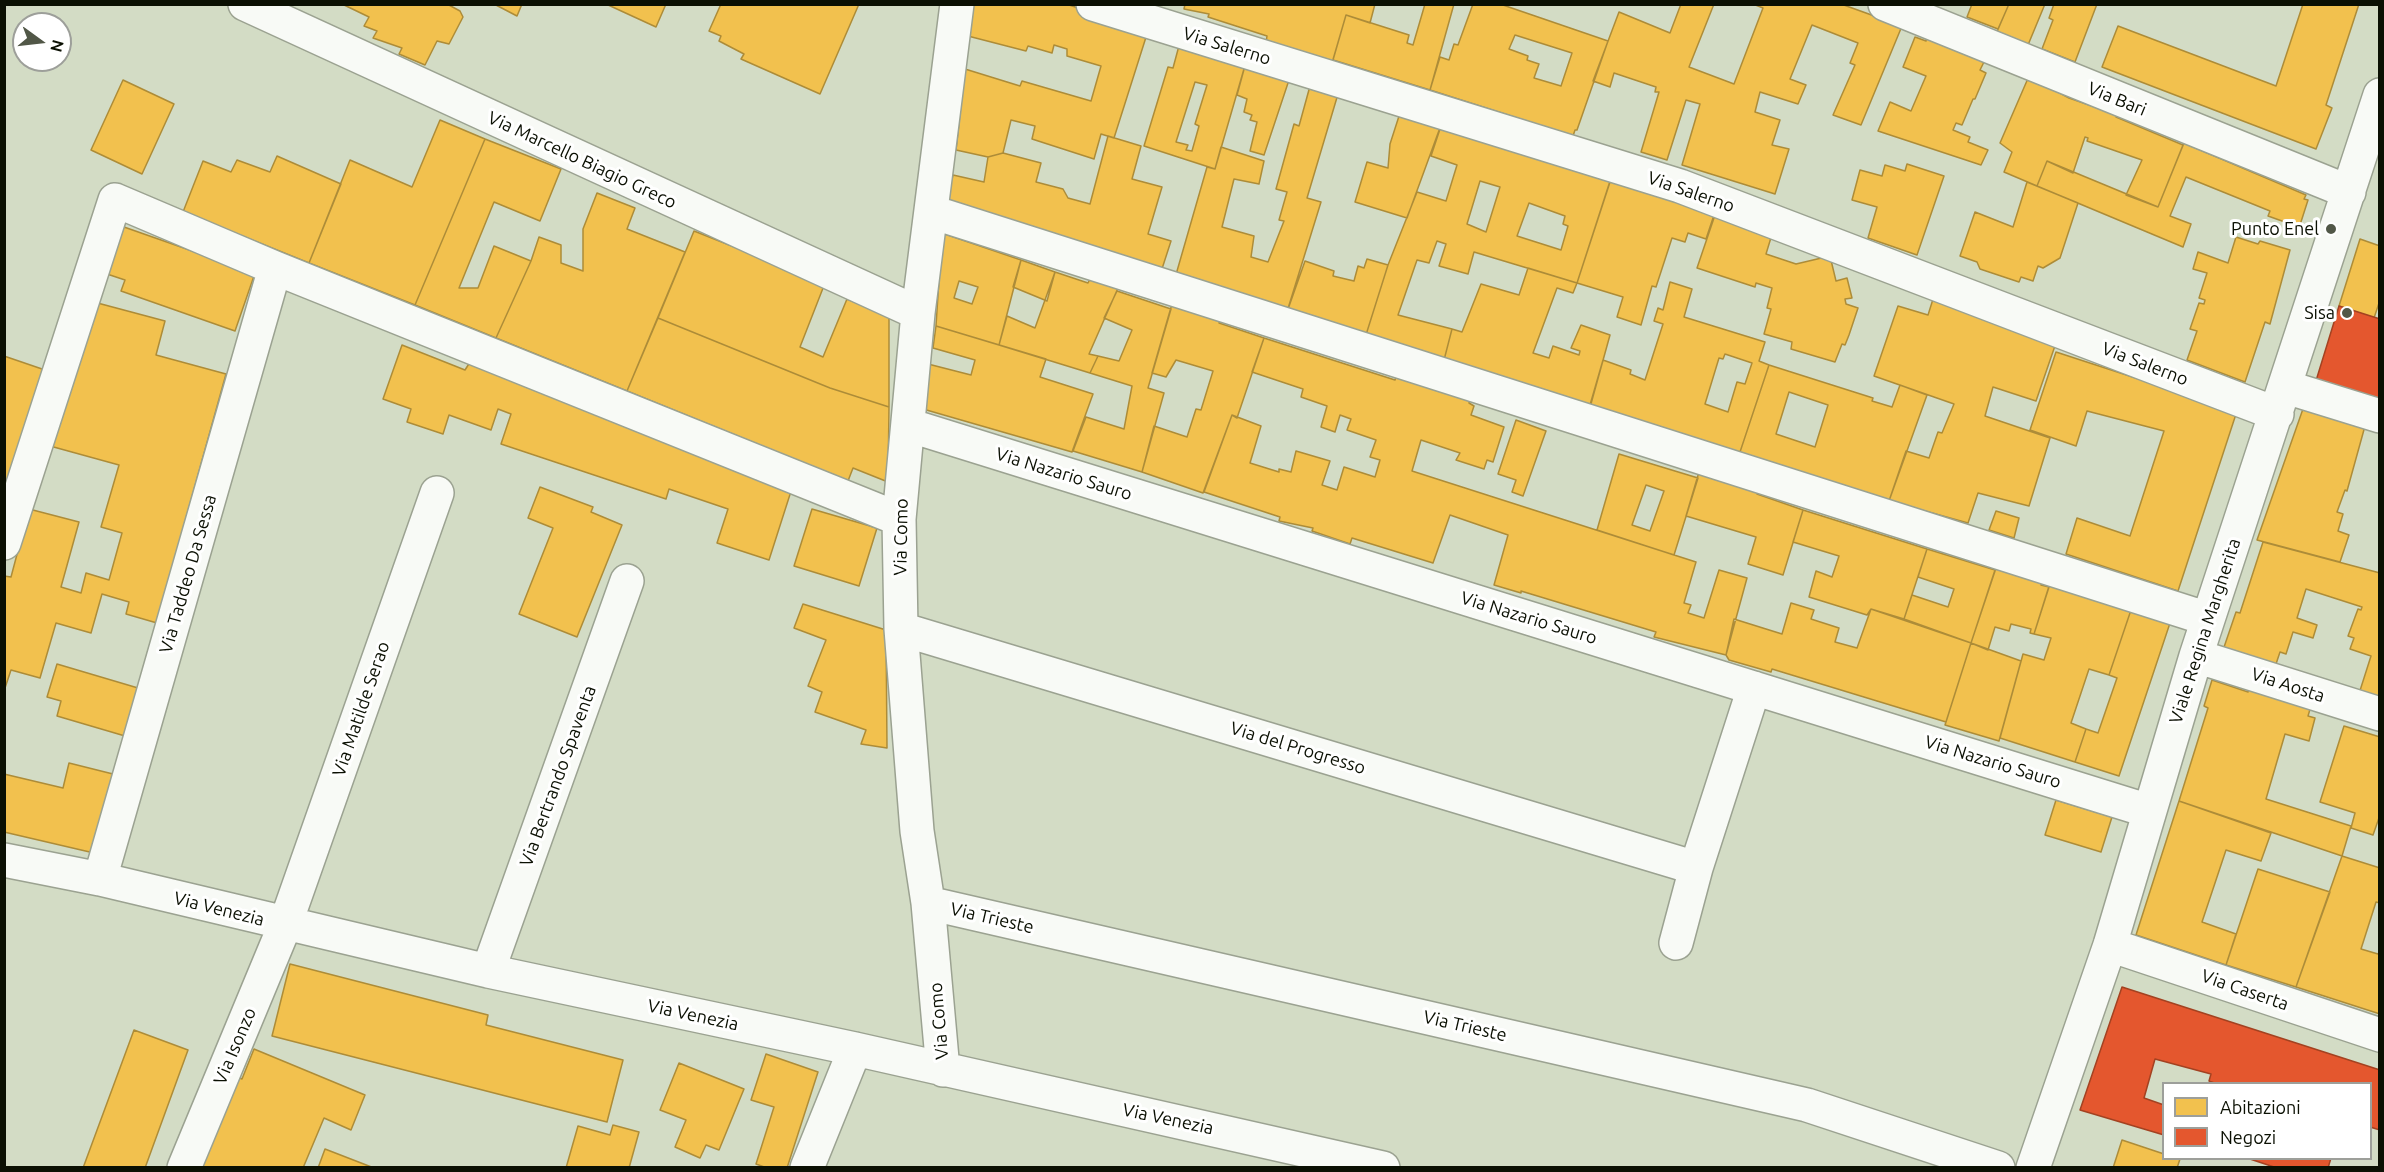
<!DOCTYPE html>
<html>
<head>
<meta charset="utf-8">
<style>
  body { margin:0 }
  #map { position:relative; width:2384px; height:1172px; overflow:hidden; background:#d3dcc5; font-family:Ubuntu,sans-serif }
  canvas { display:block }
  .frame { position:absolute; inset:0; border:6px solid #0b1003; pointer-events:none }
  .legend { position:absolute; left:2162px; top:1082px; width:210px; height:78px; box-sizing:border-box; background:#fff; border:2px solid #9d9f9a; margin:0; padding:8px 10px; list-style:none; font-size:18px; color:#0b1003 }
  .legend li { display:flex; align-items:center; gap:12px; height:30px }
  .legend b { width:30px; border:2px solid #9d9f9a }
  .north { position:absolute; left:12px; top:12px; width:60px; height:60px; box-sizing:border-box; background:#fff; border:2px solid #9d9f9a; border-radius:50%; rotate:105deg; font-size:16px; font-weight:700; line-height:24px; text-align:center; color:#0b1003 }
  .north::after { content:''; display:block; margin:auto; width:21px; height:27px; background:#515747; clip-path:polygon(50% 0,100% 100%,50% 72%,0 100%) }
</style>
</head>
<body>
<div id="map">
<canvas width="2384" height="1172"></canvas>
<div class="frame"></div>
<ul class="legend">
<li><b style="height:16px;background:#f2c14e"></b>Abitazioni</li>
<li><b style="height:16px;background:#e4572e"></b>Negozi</li>
</ul>
<div class="north">N</div>
</div>
<script>
const ctx = document.querySelector('canvas').getContext('2d');
ctx.lineJoin = 'round';
function fill(path, color) {
  ctx.fillStyle = color;
  ctx.fill(path, 'evenodd');
}
function toPath(rows) {
  const path = new Path2D();
  for (const r of rows) {
    path.moveTo(r[0], r[1]);
    for (let i = 2; i < r.length; i += 2) path.lineTo(r[i], r[i + 1]);
  }
  return path;
}
function stroke(path, color, width, dash) {
  ctx.strokeStyle = color;
  ctx.lineWidth = width;
  ctx.lineCap = dash ? 'butt' : 'round';
  ctx.setLineDash(dash || []);
  ctx.stroke(path);
}
function drawText(font, color, halo, rows, align = 'center') {
  ctx.font = font + ' Ubuntu,sans-serif';
  ctx.lineWidth = 6;
  ctx.setLineDash([]);
  ctx.textBaseline = 'middle';
  ctx.strokeStyle = halo;
  ctx.fillStyle = color;
  for (const [text, x, y, turn = 0] of rows) {
    ctx.save();
    ctx.translate(x, y);
    ctx.rotate((+turn || 0) * Math.PI / 180);
    ctx.textAlign = isNaN(turn) ? turn : align;
    if (halo) ctx.strokeText(text, 0, 0);
    ctx.fillText(text, 0, 0);
    ctx.restore();
  }
}
const homes = toPath([
  [342,4,447,4,460,11,463,17,449,44,437,41,425,65,399,54,402,48,373,38,377,31,364,26,369,17,342,4],
  [494,4,522,4,517,16,494,4],
  [606,4,666,4,656,27,606,4],
  [721,4,859,4,820,94,741,59,744,54,719,41,721,36,709,31,721,4],
  [969,4,1066,4,1134,26,1147,34,1114,138,1101,134,1094,159,1032,139,1035,126,1011,120,1003,153,988,157,956,150,965,69,1020,86,1022,81,1091,101,1101,66,1067,56,1067,49,1054,45,1052,53,1028,46,1026,51,964,35,969,4],
  [1185,4,1375,4,1370,23,1346,15,1332,63,1266,43,1267,36,1208,17,1209,14,1184,9,1185,4],
  [1425,4,1454,4,1430,90,1333,60,1346,15,1409,35,1407,43,1413,45,1425,4],
  [1473,4,1500,4,1608,41,1577,130,1575,130,1573,136,1430,90,1440,57,1449,60,1454,44,1458,45,1473,4],
  [1515,35,1572,53,1561,86,1534,78,1539,64,1527,60,1528,56,1509,49,1515,35],
  [1681,4,1714,4,1689,67,1734,84,1763,8,1753,4,1841,4,1902,26,1861,125,1833,115,1855,65,1850,63,1858,43,1812,25,1790,79,1806,85,1798,104,1760,92,1755,112,1780,120,1772,145,1789,149,1775,194,1682,165,1700,104,1686,100,1667,160,1641,152,1659,92,1655,92,1656,87,1614,73,1610,87,1593,81,1619,12,1670,33,1681,4],
  [1972,4,2009,4,1998,29,1967,17,1972,4],
  [2009,4,2045,4,2028,45,1996,34,2009,4],
  [2054,4,2097,4,2075,62,2042,49,2053,20,2049,18,2054,4],
  [2303,4,2359,4,2326,105,2332,108,2316,149,2102,67,2118,26,2276,86,2303,4],
  [1915,37,1926,41,1927,37,1984,62,1980,70,1986,73,1975,99,1973,99,1962,125,1956,123,1953,130,1970,137,1968,142,1988,150,1981,165,1878,131,1890,102,1911,111,1926,76,1903,67,1915,37],
  [1180,42,1246,62,1215,169,1144,146,1168,67,1173,68,1180,42],
  [1195,82,1207,85,1195,124,1199,126,1192,151,1186,150,1188,145,1176,142,1195,82],
  [1246,62,1290,77,1264,155,1250,151,1257,122,1250,120,1252,115,1244,112,1247,99,1237,95,1246,62],
  [2029,76,2069,98,2118,115,2116,117,2183,145,2158,207,2126,195,2142,160,2087,141,2088,138,2085,137,2073,173,2047,161,2037,186,2004,172,2012,152,2000,143,2029,76],
  [123,80,174,104,142,174,91,150,123,80],
  [1310,86,1338,94,1307,198,1321,202,1286,315,1175,278,1207,167,1215,169,1221,147,1264,161,1259,184,1234,179,1222,227,1254,236,1251,257,1268,262,1284,221,1279,220,1287,192,1276,189,1294,124,1299,126,1310,86],
  [1400,113,1441,125,1407,218,1355,202,1367,162,1388,168,1390,144,1400,113],
  [440,120,485,139,415,305,309,263,350,160,412,187,440,120],
  [1442,123,1611,179,1577,283,1474,252,1468,274,1439,266,1446,244,1437,241,1429,263,1417,260,1398,315,1452,329,1443,364,1365,338,1388,265,1417,192,1446,201,1457,165,1431,156,1442,123],
  [1480,181,1500,187,1486,232,1467,224,1480,181],
  [1529,203,1565,216,1563,224,1568,226,1561,250,1517,236,1529,203],
  [1108,136,1141,146,1132,179,1162,187,1148,234,1171,241,1160,275,945,206,948,178,952,179,953,175,984,182,988,157,1003,153,1041,163,1036,182,1063,189,1068,198,1090,204,1108,136],
  [485,139,561,169,540,221,494,202,459,288,478,288,494,246,531,261,496,338,415,305,485,139],
  [2184,143,2306,195,2304,199,2308,200,2300,225,2297,224,2296,226,2268,216,2270,211,2186,177,2170,216,2191,224,2183,247,2037,186,2047,161,2158,207,2184,143],
  [277,156,341,184,309,263,183,212,203,161,231,172,237,160,270,172,277,156],
  [1907,164,1944,176,1917,255,1868,238,1877,207,1852,200,1860,170,1882,176,1885,165,1905,171,1907,164],
  [1612,175,1716,209,1706,239,1688,233,1685,242,1672,238,1656,287,1652,286,1641,325,1617,317,1623,297,1577,283,1612,175],
  [2027,182,2078,203,2060,258,2043,268,2038,266,2033,281,2021,277,2019,282,1980,269,1977,262,1960,256,1975,212,2013,227,2027,182],
  [597,193,635,208,627,229,685,252,627,391,496,338,531,261,539,237,561,245,561,263,583,271,583,229,597,193],
  [1716,212,1773,231,1766,254,1796,264,1830,256,1836,281,1847,278,1852,298,1845,299,1846,304,1858,308,1849,335,1845,345,1842,344,1835,362,1791,349,1792,342,1764,334,1771,309,1767,308,1772,288,1756,283,1755,287,1697,268,1716,212],
  [124,227,255,273,235,331,121,291,125,280,107,274,124,227],
  [694,231,825,283,800,347,823,357,847,299,889,316,889,407,830,388,658,318,694,231],
  [942,233,1021,260,999,345,936,326,942,233],
  [959,281,978,287,972,304,954,298,959,281],
  [2236,237,2258,244,2260,241,2290,250,2270,324,2265,322,2245,382,2187,360,2197,331,2190,329,2199,303,2204,304,2205,300,2199,298,2207,273,2193,269,2198,252,2228,263,2236,237],
  [2360,239,2380,246,2380,300,2374,318,2339,306,2360,239],
  [1367,259,1388,265,1365,338,1287,312,1305,261,1334,271,1333,276,1354,281,1358,266,1364,268,1367,259],
  [1021,260,1055,272,1047,301,1013,287,1021,260],
  [1528,268,1577,283,1573,293,1557,288,1533,353,1549,358,1553,346,1579,355,1580,351,1571,348,1581,325,1610,335,1589,411,1443,364,1452,329,1462,332,1481,284,1519,295,1528,268],
  [1055,272,1088,283,1090,279,1118,288,1089,354,1098,356,1090,373,999,345,1007,316,1035,328,1055,272],
  [1670,282,1692,289,1684,317,1765,342,1759,361,1769,365,1739,455,1590,405,1603,360,1631,370,1630,374,1645,380,1663,324,1654,321,1658,308,1663,310,1670,282],
  [1725,354,1752,363,1745,384,1737,382,1728,412,1705,404,1719,358,1723,359,1725,354],
  [1117,291,1171,309,1148,388,1164,393,1142,472,1073,451,1086,417,1124,429,1132,386,1090,373,1098,356,1119,361,1132,330,1104,318,1117,291],
  [1934,296,2058,337,2036,401,1993,387,1985,416,2050,438,2029,506,1978,493,1968,523,1889,501,1906,451,1929,458,1938,432,1942,433,1954,404,1874,376,1898,306,1928,315,1934,296],
  [90,301,165,321,156,355,226,374,157,623,126,614,129,602,102,594,91,633,56,623,40,678,11,670,4,691,4,576,11,577,29,509,79,522,61,587,81,593,86,573,109,580,122,533,101,527,119,465,50,446,90,301],
  [1172,304,1220,319,1219,323,1264,338,1237,418,1232,415,1203,493,1142,472,1154,426,1187,437,1196,409,1201,410,1213,371,1176,360,1166,377,1152,373,1172,304],
  [658,318,830,388,889,407,888,482,853,468,848,481,627,391,658,318],
  [936,326,1046,359,1040,377,1093,394,1072,452,923,409,928,364,971,375,975,360,933,348,936,326],
  [1264,338,1395,380,1396,377,1470,399,1469,403,1474,406,1471,415,1504,427,1493,462,1487,460,1484,469,1456,460,1460,453,1421,440,1412,471,1696,562,1684,603,1691,605,1688,613,1704,618,1719,570,1747,578,1726,655,1654,637,1656,632,1521,591,1521,593,1494,585,1508,535,1450,515,1433,563,1352,538,1350,544,1312,531,1313,528,1279,521,1280,517,1204,492,1232,415,1261,426,1250,463,1279,472,1279,469,1291,472,1296,451,1330,461,1322,485,1337,490,1344,467,1375,477,1380,460,1370,457,1376,440,1347,430,1351,419,1340,415,1335,432,1321,427,1327,406,1301,397,1303,389,1252,372,1264,338],
  [402,345,465,370,472,359,793,485,769,560,717,543,728,509,669,489,666,499,501,444,511,414,498,409,491,430,449,415,443,434,407,422,411,409,383,399,402,345],
  [2056,352,2237,411,2178,591,2066,554,2077,518,2130,536,2164,431,2087,411,2076,446,2030,430,2056,352],
  [4,356,45,370,7,482,4,482,4,356],
  [1769,365,1873,398,1872,401,1892,407,1900,385,1927,395,1889,501,1739,455,1769,365],
  [1789,392,1828,405,1815,447,1776,434,1789,392],
  [2304,406,2365,426,2347,491,2345,490,2337,512,2343,514,2338,531,2349,535,2340,562,2257,540,2304,406],
  [1516,420,1546,431,1523,496,1512,492,1516,480,1498,474,1516,420],
  [1619,454,1698,478,1674,555,1597,530,1619,454],
  [1646,485,1664,491,1650,531,1632,525,1646,485],
  [1699,472,1758,490,1757,494,1803,510,1783,575,1748,564,1756,537,1686,516,1699,472],
  [540,487,593,507,591,512,622,525,577,637,519,614,553,528,528,518,540,487],
  [812,509,877,528,859,586,794,566,812,509],
  [1803,510,1927,549,1904,619,1871,609,1867,615,1809,597,1816,571,1832,577,1839,556,1793,542,1803,510],
  [1996,511,2019,518,2014,538,1989,530,1996,511],
  [2263,542,2380,573,2380,707,2357,700,2371,656,2350,649,2354,638,2348,636,2358,609,2361,610,2362,607,2306,589,2297,618,2317,625,2313,638,2293,632,2286,654,2280,652,2273,673,2221,656,2236,612,2240,613,2263,542],
  [1927,549,1995,570,1971,643,1904,619,1912,595,1948,607,1954,589,1918,577,1927,549],
  [1997,565,2043,579,2041,585,2049,587,2034,634,2030,633,2031,629,2011,624,2009,631,1995,627,1988,650,1971,643,1997,565],
  [2050,583,2131,610,2109,675,2089,669,2071,723,2086,729,2075,762,2000,738,2023,654,2044,660,2051,638,2034,634,2050,583],
  [1791,603,1814,610,1811,619,1839,628,1835,642,1857,648,1871,609,1971,643,1946,722,1772,669,1771,672,1729,660,1726,655,1734,619,1782,634,1791,603],
  [803,604,886,630,887,748,861,744,866,730,815,712,822,692,808,686,826,640,794,628,803,604],
  [2131,610,2170,623,2119,776,2075,762,2086,729,2098,733,2117,678,2109,675,2131,610],
  [1971,643,2021,661,1999,741,1945,725,1971,643],
  [57,664,138,688,125,736,57,716,61,701,47,697,57,664],
  [2212,680,2248,692,2249,687,2311,706,2308,716,2315,718,2309,741,2285,734,2266,799,2351,826,2342,856,2179,801,2208,708,2204,706,2212,680],
  [2344,726,2380,737,2380,815,2373,835,2351,828,2355,813,2320,802,2344,726],
  [69,763,113,774,94,853,4,832,4,774,63,788,69,763],
  [2056,800,2112,817,2101,852,2045,835,2056,800],
  [2179,801,2271,833,2261,861,2226,850,2202,922,2236,934,2226,965,2136,935,2179,801],
  [2342,856,2380,868,2380,903,2376,902,2361,949,2378,954,2380,950,2380,1014,2296,987,2342,856],
  [2258,869,2330,892,2296,987,2226,965,2258,869],
  [290,964,488,1015,486,1025,623,1060,607,1122,272,1036,290,964],
  [134,1030,188,1050,145,1168,83,1168,134,1030],
  [254,1049,365,1095,351,1130,324,1118,303,1168,190,1168,230,1073,242,1079,254,1049],
  [766,1054,818,1072,787,1168,767,1168,756,1164,774,1107,751,1100,766,1054],
  [679,1063,744,1089,719,1150,706,1145,700,1158,675,1147,686,1120,660,1110,679,1063],
  [613,1125,639,1132,629,1168,566,1168,578,1126,610,1135,613,1125],
  [2122,1140,2164,1154,2164,1158,2180,1159,2177,1168,2113,1168,2122,1140],
  [325,1149,374,1168,318,1168,325,1149]
]);
fill(homes, '#f2c14e');
stroke(homes, '#ad8c38', 1.5);
const shops = toPath([
  [2339,306,2380,319,2380,403,2315,384,2339,306],
  [2122,987,2380,1070,2380,1130,2370,1127,2370,1084,2217,1084,2209,1081,2211,1074,2155,1059,2144,1098,2164,1105,2164,1135,2080,1110,2122,987],
  [2247,1158,2331,1158,2328,1168,2277,1168,2247,1158]
]);
fill(shops, '#e4572e');
stroke(shops, '#a34221', 1.5);
const minor = toPath([
  [245,4,918,313],
  [1093,4,1680,186,2277,414],
  [1885,4,2349,192],
  [932,212,2208,619],
  [2286,387,2380,416],
  [908,425,2149,811],
  [4,543,115,200,275,268,899,519],
  [901,629,1696,868],
  [2196,656,2380,714],
  [4,860,100,879,488,971,855,1049,1383,1168],
  [100,879,275,268],
  [928,903,1807,1105,1998,1168],
  [1676,943,1696,868,1754,688],
  [2110,945,2380,1035],
  [488,971,627,581],
  [943,1070,928,903,917,831,901,629,899,519,918,313,957,4],
  [184,1168,285,925,437,493],
  [807,1168,855,1049],
  [2033,1168,2110,945,2196,656,2380,95]
]);
stroke(minor, '#9ba291', 36);
stroke(minor, '#f8faf6', 33);
for (const [x, y, r, color] of [
  [2331,229,6,"#515747"],
  [2347,313,6,"#515747"]
]) {
  const dot = new Path2D();
  dot.arc(x, y, r, 0, 2 * Math.PI);
  ctx.fillStyle = color;
  ctx.fill(dot);
  stroke(dot, '#fff', 2);
}
drawText('18px', '#0b1003', '#fff', [
  ["Via Salerno",1227,46,17],
  ["Via Bari",2117,99,22],
  ["Via Marcello Biagio Greco",582,160,25],
  ["Via Salerno",1691,192,19],
  ["Via Salerno",2145,364,21],
  ["Via Nazario Sauro",1064,474,17],
  ["Via Como",901,537,-89],
  ["Via Taddeo Da Sessa",188,574,-74],
  ["Via Nazario Sauro",1529,618,17],
  ["Viale Regina Margherita",2205,631,-72],
  ["Via Aosta",2288,685,18],
  ["Via Matilde Serao",361,709,-71],
  ["Via del Progresso",1298,748,17],
  ["Via Nazario Sauro",1993,762,17],
  ["Via Bertrando Spaventa",558,776,-70],
  ["Via Venezia",219,909,14],
  ["Via Trieste",992,918,13],
  ["Via Caserta",2245,990,19],
  ["Via Venezia",693,1015,12],
  ["Via Como",939,1021,-95],
  ["Via Trieste",1465,1026,13],
  ["Via Isonzo",235,1046,-67],
  ["Via Venezia",1168,1119,12]
]);
drawText('18px', '#0b1003', '#fff', [
  ["Punto Enel",2319,229],
  ["Sisa",2335,313]
], 'right');
</script>
</body>
</html>
